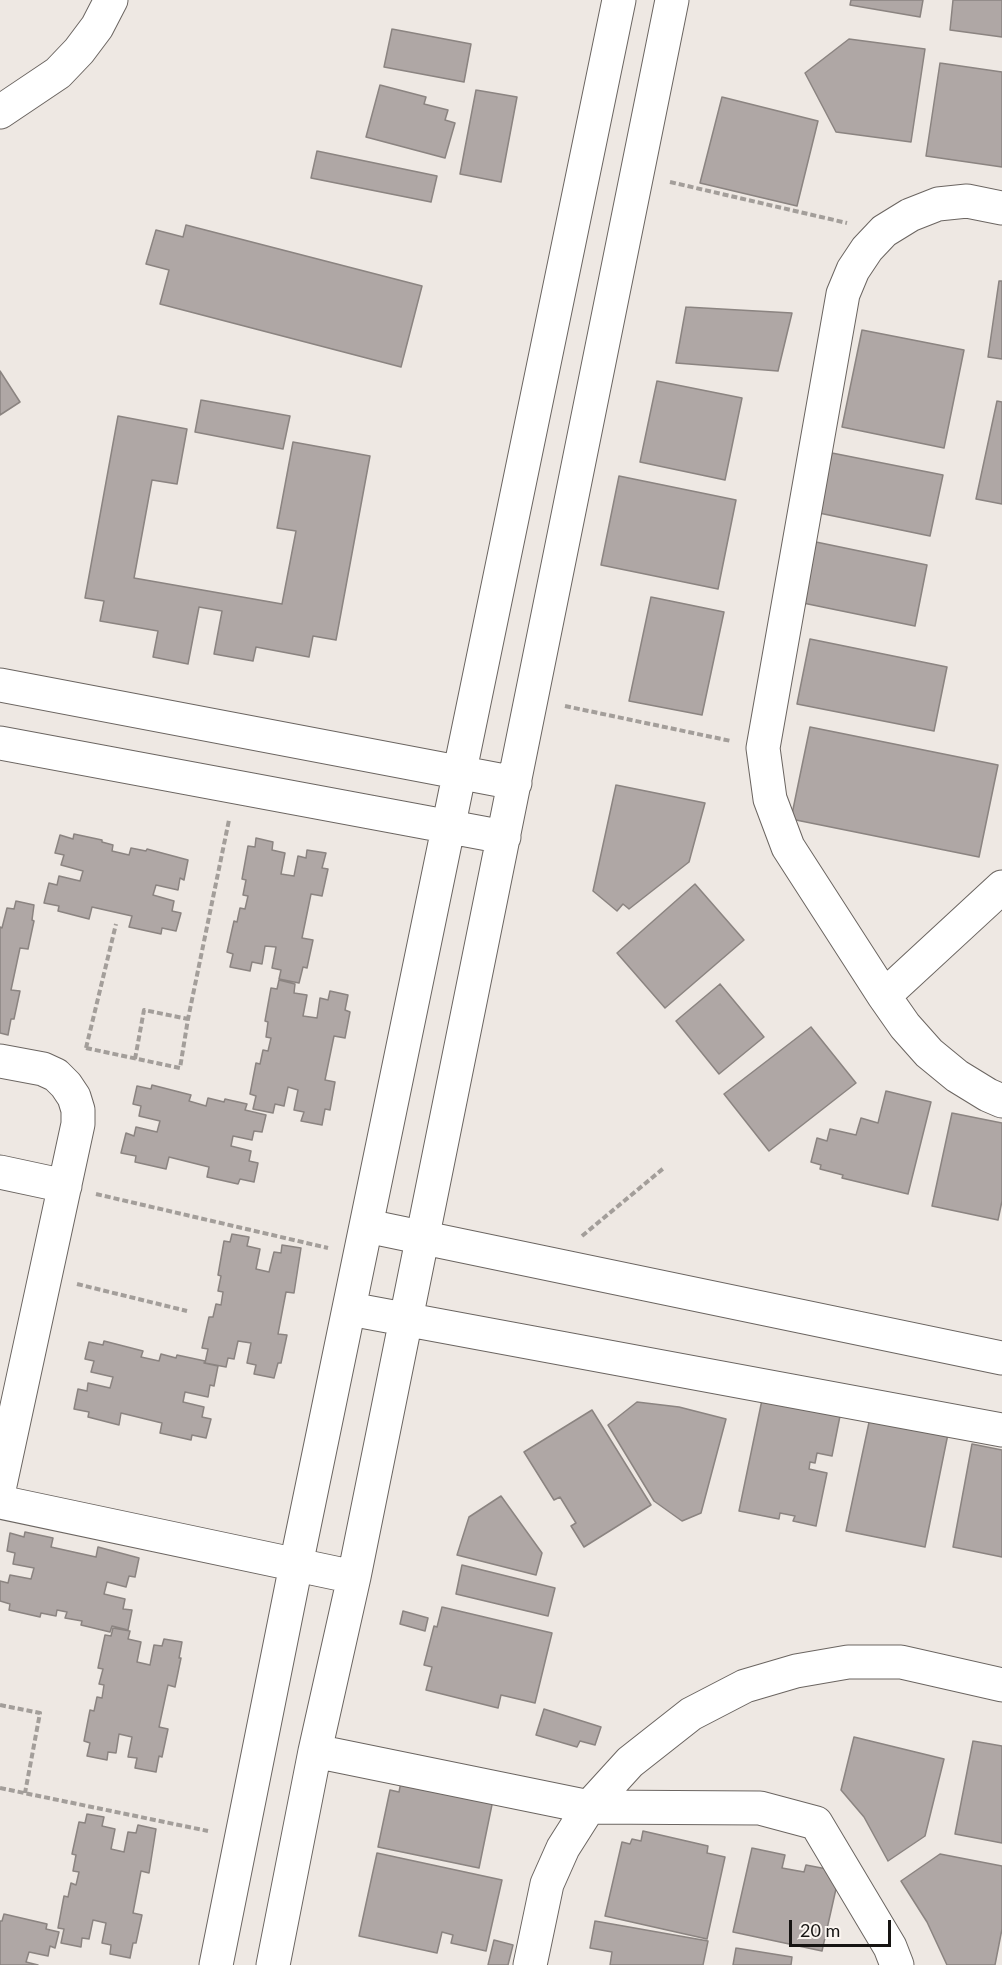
<!DOCTYPE html>
<html>
<head>
<meta charset="utf-8">
<style>
  body { margin:0 }
  #map { position:relative; width:1002px; height:1965px; overflow:hidden; background:#eee8e3; font-family:Lato,sans-serif }
  canvas { display:block }
  .scale { position:absolute; left:789px; top:1920px; width:102px; height:27px; box-sizing:border-box; border:3px solid #161412; border-top:0; padding-left:8px; font-size:18px; line-height:21px; white-space:nowrap; color:#161412; -webkit-text-stroke:4px #fbf5f0; paint-order:stroke }
</style>
</head>
<body>
<div id="map">
<canvas width="1002" height="1965"></canvas>
<div class="scale">20 m</div>
</div>
<script>
const ctx = document.querySelector('canvas').getContext('2d');
ctx.lineJoin = 'round';
function fill(path, color) {
  ctx.fillStyle = color;
  ctx.fill(path, 'evenodd');
}
function toPath(rows) {
  const path = new Path2D();
  for (const r of rows) {
    path.moveTo(r[0], r[1]);
    for (let i = 2; i < r.length; i += 2) path.lineTo(r[i], r[i + 1]);
  }
  return path;
}
function stroke(path, color, width, dash) {
  ctx.strokeStyle = color;
  ctx.lineWidth = width;
  ctx.lineCap = dash ? 'butt' : 'round';
  ctx.setLineDash(dash || []);
  ctx.stroke(path);
}
const building = toPath([
  [851,0,923,0,920,17,850,5,851,0],
  [953,0,1002,0,1002,37,950,30,953,0],
  [392,29,471,44,464,82,384,67,392,29],
  [849,39,925,49,911,142,836,132,805,73,849,39],
  [940,63,1002,72,1002,167,926,156,940,63],
  [380,85,426,97,424,104,448,110,445,120,455,123,445,158,366,137,380,85],
  [476,90,517,97,501,182,460,174,476,90],
  [722,97,818,121,797,206,700,183,722,97],
  [317,151,437,176,431,202,311,178,317,151],
  [186,225,422,286,401,367,160,304,169,270,146,264,156,230,183,237,186,225],
  [999,281,1002,281,1002,359,988,357,999,281],
  [686,307,792,313,778,371,676,363,686,307],
  [862,330,964,350,944,448,842,427,862,330],
  [0,371,20,402,0,415,0,371],
  [657,381,742,398,725,480,640,462,657,381],
  [201,400,290,416,283,449,195,432,201,400],
  [997,401,1002,402,1002,504,976,499,997,401],
  [118,416,187,429,177,484,152,480,134,578,282,604,296,531,277,528,293,442,370,456,336,640,313,636,309,657,256,647,253,661,214,654,222,611,199,607,188,664,153,657,158,631,100,621,104,601,85,598,118,416],
  [832,453,943,475,930,536,819,513,832,453],
  [619,476,736,500,718,589,601,565,619,476],
  [816,542,927,565,915,626,803,603,816,542],
  [651,597,724,612,702,715,629,701,651,597],
  [810,639,947,667,934,731,797,704,810,639],
  [810,727,998,765,979,857,791,819,810,727],
  [616,785,705,803,689,862,629,909,623,904,617,911,593,891,616,785],
  [74,834,102,840,102,842,113,845,112,851,129,855,131,848,146,851,147,849,188,860,184,880,180,878,178,890,156,885,153,895,174,901,172,911,181,913,176,931,162,928,161,934,129,927,132,916,92,907,89,919,58,911,59,906,44,903,49,883,57,885,59,876,80,881,83,871,61,865,64,855,55,853,60,835,73,839,74,834],
  [256,838,273,842,272,850,285,853,281,874,294,876,298,856,306,858,307,850,326,853,322,868,328,869,322,896,311,894,302,938,313,940,307,968,303,967,299,983,279,979,281,970,272,968,276,947,265,946,262,964,252,962,250,971,230,967,233,954,227,952,234,921,237,922,240,908,245,909,248,896,243,895,246,880,242,879,248,846,255,847,256,838],
  [695,884,744,940,665,1008,617,953,695,884],
  [16,901,34,905,32,920,34,921,28,949,20,948,11,990,20,991,14,1019,11,1019,8,1035,0,1033,0,927,2,928,7,908,14,909,16,901],
  [279,980,295,984,294,993,307,995,303,1016,317,1018,320,998,328,1000,330,991,348,995,345,1010,350,1012,345,1038,334,1036,325,1080,335,1082,330,1110,325,1109,322,1125,301,1121,304,1112,294,1110,298,1090,288,1087,284,1106,275,1104,273,1113,253,1109,256,1096,250,1094,256,1063,260,1064,263,1050,268,1051,271,1038,266,1037,268,1022,265,1021,271,988,277,989,279,980],
  [720,984,764,1037,719,1074,676,1021,720,984],
  [811,1027,856,1083,769,1151,724,1094,811,1027],
  [152,1085,191,1095,189,1101,206,1106,208,1098,224,1102,225,1099,247,1104,245,1110,266,1115,262,1132,254,1131,252,1140,233,1136,231,1146,251,1151,249,1161,258,1163,254,1182,240,1179,238,1184,207,1177,209,1167,169,1157,166,1169,135,1162,136,1156,121,1153,126,1133,134,1136,136,1127,157,1132,160,1121,139,1116,141,1106,133,1104,137,1086,151,1089,152,1085],
  [886,1091,931,1102,908,1194,842,1178,843,1175,820,1169,821,1165,811,1162,817,1138,827,1141,830,1129,856,1135,861,1118,878,1123,886,1091],
  [952,1113,1002,1123,1002,1201,998,1220,932,1206,952,1113],
  [232,1234,249,1237,247,1246,260,1249,256,1269,269,1272,274,1252,281,1253,282,1245,301,1248,294,1293,286,1292,278,1334,287,1335,281,1363,278,1363,274,1378,254,1374,256,1365,247,1363,251,1343,238,1341,234,1359,228,1358,226,1367,205,1363,208,1349,202,1348,209,1317,213,1317,216,1304,221,1305,223,1292,218,1291,221,1276,218,1275,224,1241,230,1242,232,1234],
  [104,1341,143,1351,141,1357,159,1361,161,1354,176,1358,177,1355,205,1361,204,1363,218,1366,214,1386,210,1385,208,1397,185,1392,183,1402,204,1407,202,1417,211,1419,206,1438,192,1435,191,1440,160,1433,162,1423,121,1413,119,1425,88,1417,89,1412,74,1409,78,1389,87,1391,88,1383,110,1388,113,1377,91,1372,94,1361,85,1359,89,1342,103,1345,104,1341],
  [763,1395,841,1411,832,1456,817,1453,815,1463,810,1462,809,1469,827,1473,816,1526,793,1521,795,1516,780,1513,779,1519,739,1511,763,1395],
  [637,1402,679,1407,726,1419,701,1513,682,1521,654,1501,608,1425,637,1402],
  [592,1410,651,1505,584,1547,571,1526,576,1523,560,1497,554,1500,524,1452,592,1410],
  [871,1413,949,1429,925,1547,846,1531,871,1413],
  [972,1444,1002,1450,1002,1557,953,1547,972,1444],
  [501,1496,542,1553,536,1575,457,1555,469,1517,501,1496],
  [25,1532,53,1538,51,1547,96,1557,98,1547,139,1558,135,1577,129,1576,126,1587,107,1582,104,1594,125,1599,123,1609,132,1610,128,1630,112,1626,110,1632,81,1625,82,1621,65,1618,67,1612,57,1610,56,1616,41,1613,40,1617,9,1610,10,1604,0,1601,0,1581,8,1583,10,1575,31,1579,34,1568,13,1564,15,1553,7,1551,10,1533,24,1537,25,1532],
  [462,1565,555,1588,548,1616,456,1594,462,1565],
  [442,1607,552,1633,535,1703,501,1695,498,1708,426,1690,432,1667,424,1665,434,1626,437,1627,442,1607],
  [403,1611,428,1618,425,1631,400,1624,403,1611],
  [113,1628,130,1631,128,1639,141,1642,137,1662,150,1665,154,1645,162,1646,164,1639,182,1642,179,1658,181,1658,175,1687,168,1685,159,1727,168,1729,162,1757,159,1756,156,1772,135,1768,137,1758,128,1757,132,1737,119,1734,116,1753,108,1752,107,1760,87,1756,90,1743,84,1741,90,1710,94,1711,97,1697,102,1698,104,1685,99,1684,103,1669,98,1668,105,1635,111,1636,113,1628],
  [544,1709,601,1727,595,1745,580,1741,577,1747,536,1735,544,1709],
  [854,1737,944,1759,925,1836,888,1861,864,1817,841,1790,854,1737],
  [973,1741,1002,1746,1002,1843,955,1834,973,1741],
  [403,1772,495,1790,479,1868,378,1847,390,1790,399,1792,403,1772],
  [87,1814,104,1817,102,1826,115,1829,111,1849,124,1852,128,1832,136,1833,138,1825,156,1829,149,1873,141,1871,133,1913,142,1915,136,1943,133,1943,130,1958,110,1954,111,1945,102,1943,106,1923,93,1920,89,1939,82,1938,81,1947,61,1943,64,1929,58,1928,64,1896,68,1897,71,1883,76,1885,79,1872,73,1871,76,1855,72,1854,79,1822,85,1823,87,1814],
  [643,1831,708,1846,707,1853,725,1857,707,1939,605,1916,622,1842,630,1844,632,1839,641,1841,643,1831],
  [752,1848,785,1855,782,1868,804,1872,806,1865,832,1870,838,1880,822,1951,733,1932,752,1848],
  [377,1853,502,1880,486,1951,451,1943,453,1935,442,1932,437,1953,359,1936,377,1853],
  [940,1854,1002,1866,1002,1929,995,1965,947,1965,927,1922,901,1881,940,1854],
  [4,1914,47,1924,46,1929,59,1932,55,1948,50,1946,48,1956,29,1952,26,1962,38,1965,0,1965,0,1921,2,1921,4,1914],
  [595,1921,708,1941,703,1965,610,1965,612,1952,590,1948,595,1921],
  [494,1940,513,1945,508,1965,488,1965,494,1940],
  [736,1948,792,1957,791,1965,733,1965,736,1948]
]);
fill(building, '#afa7a5');
stroke(building, '#8b8481', 1.5);
const minor = toPath([
  [0,112,58,73,79,51,97,27,111,0],
  [1002,208,967,201,938,204,910,215,884,231,867,249,853,270,843,294,763,748,770,799,788,847,884,996,905,1026,929,1053,957,1076,988,1095,1002,1101],
  [0,685,515,783],
  [0,743,504,837],
  [884,996,1002,887],
  [0,1061,43,1069,56,1075,66,1085,74,1097,78,1110,78,1124,0,1485],
  [0,1172,65,1186],
  [367,1226,1002,1358],
  [350,1309,1002,1430],
  [0,1502,354,1577],
  [315,1751,589,1807,760,1808,816,1823,890,1947,897,1965],
  [216,1965,296,1565,619,0],
  [273,1965,315,1751,354,1577,672,0],
  [530,1965,547,1884,563,1848,589,1807,630,1762,691,1714,745,1686,796,1671,848,1662,901,1662,1002,1685]
]);
stroke(minor, '#6b6561', 35);
stroke(toPath([
  [670,182,847,223],
  [565,706,731,741],
  [86,1048,180,1068,188,1019,229,820],
  [86,1048,116,924],
  [135,1059,144,1010,188,1019],
  [96,1194,328,1248],
  [582,1236,665,1167],
  [77,1284,187,1311],
  [0,1705,40,1713,25,1793],
  [0,1788,208,1831]
]), '#a39e9a', 4, [6, 3]);
stroke(minor, '#fff', 33);
</script>
</body>
</html>
